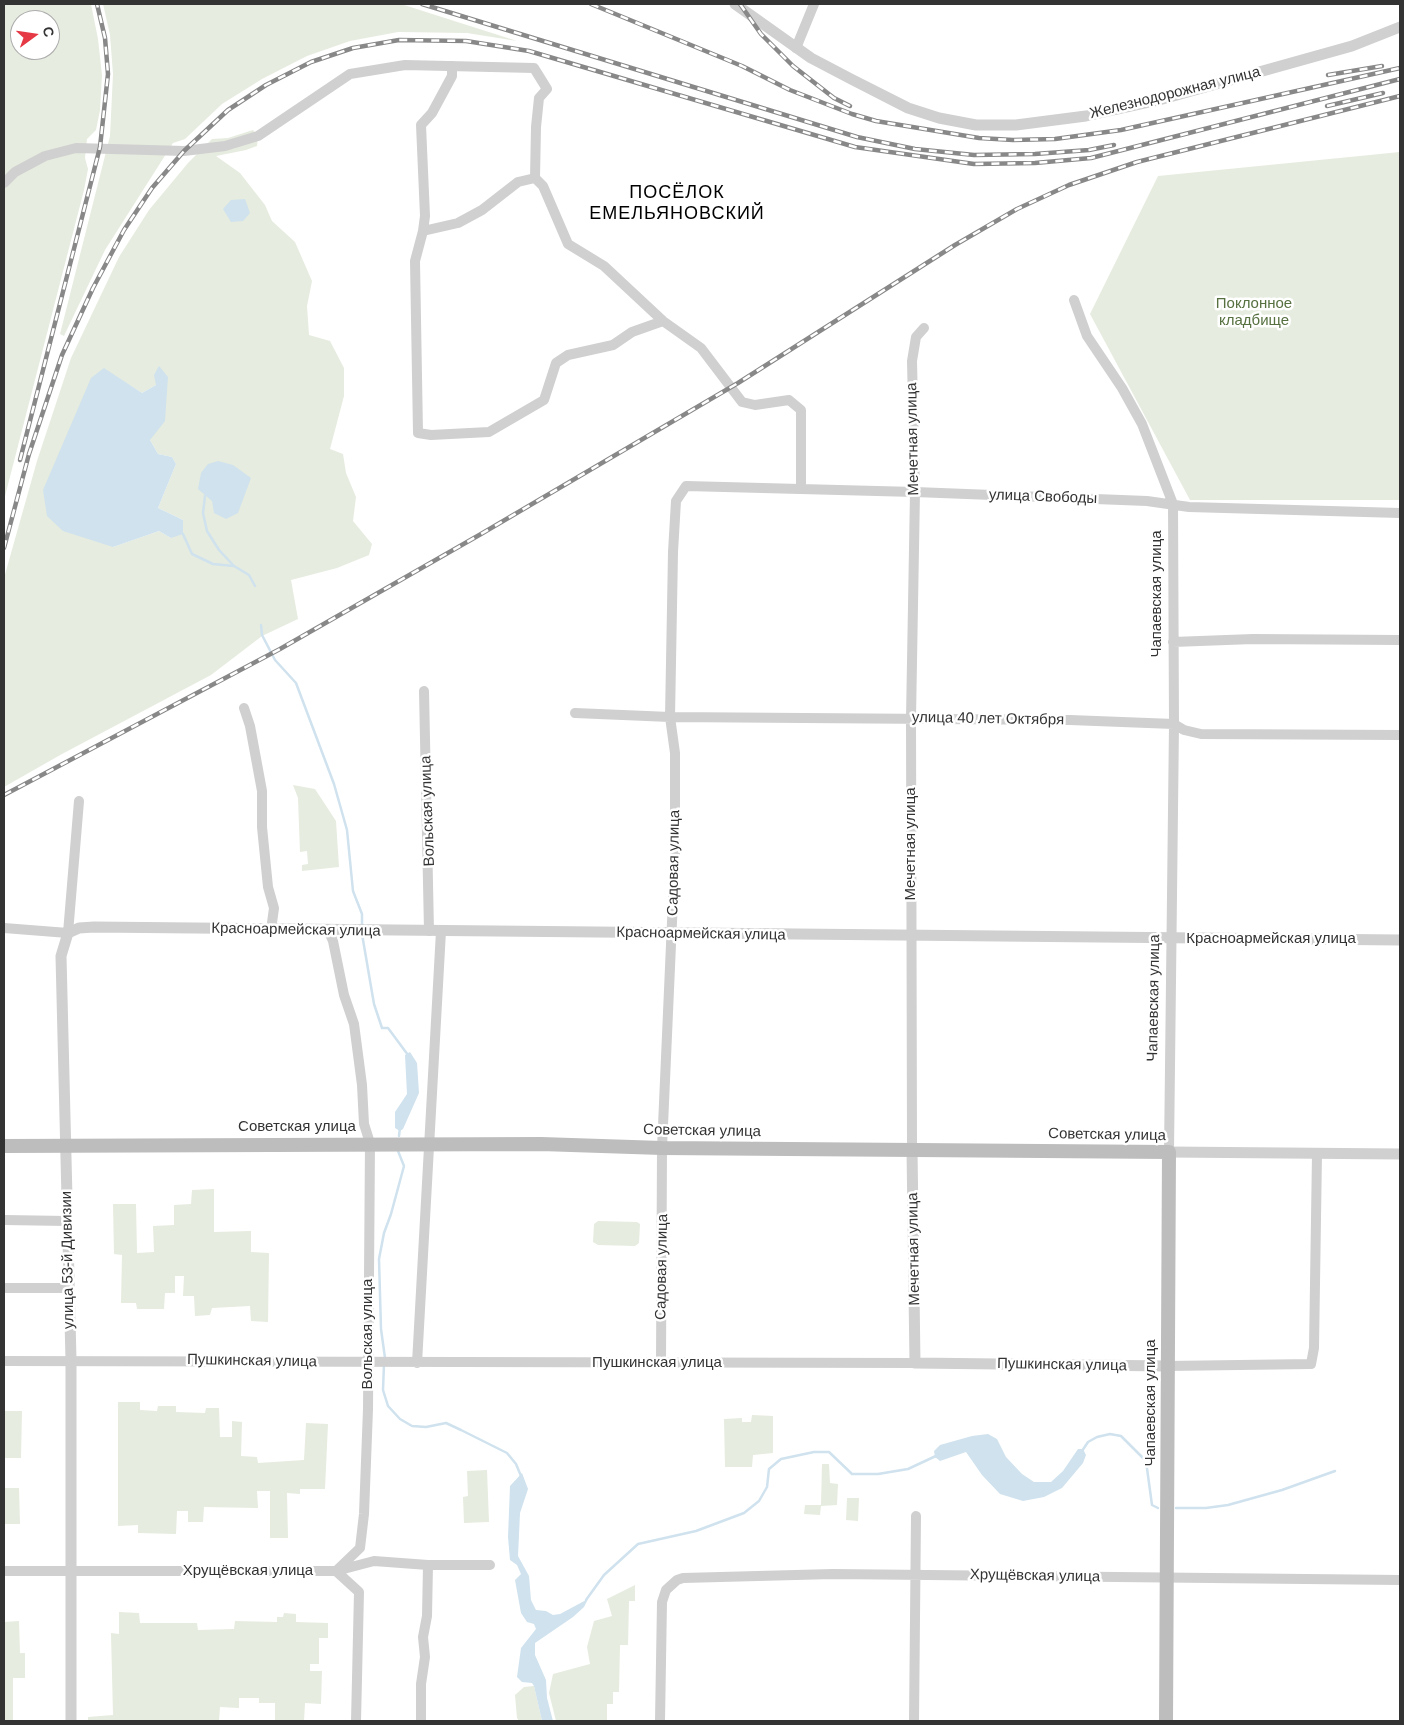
<!DOCTYPE html>
<html>
<head>
<meta charset="utf-8">
<style>
  body { margin:0 }
  #map { position:relative; width:1404px; height:1725px; overflow:hidden; background:#fff; font-family:Arial,sans-serif }
  canvas { display:block }
  .frame { position:absolute; inset:0; border:5px solid #333; pointer-events:none }
  .north { position:absolute; left:10px; top:10px; width:50px; height:50px; box-sizing:border-box; background:#fff; border:1px solid #adadad; border-radius:50%; rotate:76deg; font-size:14px; font-weight:700; line-height:20px; text-align:center; color:#333 }
  .north::after { content:''; display:block; margin:auto; width:18px; height:22px; background:#e63946; clip-path:polygon(50% 0,100% 100%,50% 72%,0 100%) }
</style>
</head>
<body>
<div id="map">
<canvas width="1404" height="1725"></canvas>
<div class="frame"></div>
<div class="north">С</div>
</div>
<script>
const ctx = document.querySelector('canvas').getContext('2d');
ctx.lineJoin = 'round';
function fill(path, color) {
  ctx.fillStyle = color;
  ctx.fill(path, 'evenodd');
}
function toPath(rows) {
  const path = new Path2D();
  for (const r of rows) {
    path.moveTo(r[0], r[1]);
    for (let i = 2; i < r.length; i += 2) path.lineTo(r[i], r[i + 1]);
  }
  return path;
}
function stroke(path, color, width, dash) {
  ctx.strokeStyle = color;
  ctx.lineWidth = width;
  ctx.lineCap = dash ? 'butt' : 'round';
  ctx.setLineDash(dash || []);
  ctx.stroke(path);
}
function drawText(font, color, halo, rows, align = 'center') {
  ctx.font = font + ' Arial,sans-serif';
  ctx.lineWidth = 5;
  ctx.setLineDash([]);
  ctx.textBaseline = 'middle';
  ctx.strokeStyle = halo;
  ctx.fillStyle = color;
  for (const [text, x, y, turn = 0] of rows) {
    ctx.save();
    ctx.translate(x, y);
    ctx.rotate((+turn || 0) * Math.PI / 180);
    ctx.textAlign = isNaN(turn) ? turn : align;
    if (halo) ctx.strokeText(text, 0, 0);
    ctx.fillText(text, 0, 0);
    ctx.restore();
  }
}
fill(toPath([
  [4,4,91,4,98,39,102,75,100,110,96,130,87,139,85,158,88,169,84,190,4,500],
  [20,20,50,20,50,50,20,50],
  [103,4,401,4,517,41,467,33,398,32,350,41,307,56,262,79,222,104,185,139,173,143,105,250,64,336,60,334,110,136,113,74,110,35],
  [253,130,258,136,257,146,246,150,216,156,240,173,265,205,272,221,295,242,312,281,307,306,309,335,330,341,344,368,344,396,330,449,343,454,346,473,356,497,353,521,372,544,369,555,337,568,291,580,298,619,262,636,211,675,62,754,4,787,4,578,37,461,71,358,119,257,149,210,188,163,212,139,228,138],
  [104,369,142,393,156,385,150,440,158,454,172,457,176,464,158,508,183,520,171,538,159,531,113,547],
  [1400,152,1400,500,1190,500,1090,314,1158,176],
  [293,785,315,789,336,821,339,867,302,871,302,865,308,864,307,851,300,852,298,798],
  [214,1189,214,1232,251,1231,251,1252,269,1253,268,1322,251,1321,250,1306,212,1308,210,1315,195,1316,194,1296,183,1296,184,1276,175,1276,175,1293,165,1293,164,1309,137,1309,136,1303,121,1303,122,1255,114,1254,113,1204,136,1204,137,1253,154,1252,153,1226,174,1225,174,1205,191,1204,192,1190],
  [598,1221,637,1222,640,1224,639,1243,635,1246,598,1245,593,1242,594,1224],
  [118,1402,140,1402,140,1410,157,1411,158,1406,176,1406,176,1412,205,1413,206,1408,219,1408,220,1437,232,1437,232,1421,242,1422,241,1456,257,1457,258,1463,304,1460,306,1423,328,1424,325,1489,300,1489,300,1494,287,1493,288,1538,270,1538,270,1491,257,1491,258,1508,204,1507,203,1522,188,1522,188,1511,177,1511,176,1534,138,1533,138,1525,118,1526],
  [4,1411,22,1411,21,1458,4,1458],
  [752,1415,773,1416,773,1453,753,1455,752,1467,725,1467,724,1419,742,1418,742,1422,751,1422],
  [822,1464,829,1464,830,1483,838,1484,837,1505,821,1506,820,1515,804,1514,805,1505,821,1505],
  [487,1470,489,1522,464,1523,463,1497,468,1496,467,1471],
  [4,1488,19,1488,20,1524,4,1524],
  [847,1498,859,1498,858,1521,846,1520],
  [635,1585,635,1601,629,1601,628,1645,620,1645,619,1692,613,1692,613,1704,607,1704,607,1721,613,1721,556,1721,549,1693,553,1674,590,1664,587,1647,594,1621,612,1616,607,1599],
  [119,1612,139,1613,140,1623,197,1623,198,1630,234,1629,235,1621,277,1622,277,1617,283,1617,284,1613,296,1614,296,1622,328,1623,328,1638,319,1638,319,1664,310,1664,310,1671,322,1671,321,1704,305,1703,304,1721,275,1721,275,1703,259,1703,259,1698,239,1698,239,1708,220,1707,219,1721,88,1721,88,1717,113,1715,111,1633,119,1634],
  [19,1621,20,1653,25,1653,25,1678,13,1678,13,1721,4,1721,4,1622],
  [534,1686,542,1721,519,1721,517,1718,515,1695,524,1687]
]), '#e6ecdf');
fill(toPath([
  [245,199,250,213,243,221,231,222,223,209,231,200],
  [159,366,168,377,165,421,150,440,158,454,172,457,176,464,158,508,183,520,183,534,171,538,159,531,113,547,63,531,47,516,43,490,91,378,104,368,142,393,156,385,154,375],
  [218,461,233,465,251,478,238,513,226,519,214,513,212,501,198,489,201,473,208,464],
  [410,1052,417,1063,419,1093,403,1129,400,1131,395,1128,395,1112,407,1094,405,1055],
  [988,1434,997,1439,1006,1457,1022,1474,1034,1482,1051,1482,1063,1471,1078,1449,1083,1449,1086,1455,1083,1463,1062,1488,1044,1497,1023,1501,1000,1494,982,1475,966,1452,940,1461,935,1457,934,1451,940,1445,972,1436],
  [522,1473,528,1489,520,1513,518,1556,529,1576,531,1600,536,1610,546,1611,553,1615,560,1614,588,1599,584,1607,573,1617,535,1643,535,1655,546,1680,547,1698,553,1721,542,1721,534,1686,532,1683,522,1682,517,1677,521,1648,536,1629,534,1624,527,1622,521,1613,515,1580,521,1574,517,1565,510,1560,508,1537,510,1486]
]), '#cfe2ee');
stroke(toPath([
  [205,496,203,513,207,531,219,550,234,566],
  [183,534,192,554,213,564,234,566,249,575,255,586],
  [261,625,262,635,275,660,296,683,334,784,347,830,353,891,362,914,362,926],
  [362,934,374,1004,382,1028,388,1028,408,1055],
  [399,1136,400,1127],
  [385,1358,381,1329,379,1259,384,1233,391,1214,404,1166,398,1151],
  [384,1364,383,1390,388,1406,400,1419,412,1426,426,1427,446,1423,461,1430,507,1453,516,1464,521,1476],
  [1082,1451,1088,1442,1097,1437,1110,1434,1121,1436,1146,1461,1152,1505,1158,1508],
  [1176,1508,1206,1508,1228,1505,1282,1490,1335,1471],
  [586,1600,604,1575,638,1544,696,1531,744,1513,759,1501,767,1487,769,1469,781,1459,814,1452,829,1452,852,1474,878,1474,908,1469,938,1455]
]), '#cfe2ee', 2.5);
stroke(toPath([
  [796,48,814,4],
  [535,178,518,182,482,210,458,223,423,231,415,261,418,433,431,435,489,432,544,400,556,363,568,355,613,345,632,332,663,321],
  [4,183,15,172,45,156,76,148,184,151,225,146,258,136,350,74,405,65,534,68,547,89,539,98,536,127,535,178,543,186,568,244,604,266,663,321,701,348,742,402,755,405,789,400,801,410,801,489],
  [423,231,425,216,421,125,432,113,452,76,452,66],
  [1074,300,1087,336,1122,388,1142,424,1173,504,1174,724,1169,1152],
  [1173,642,1253,639,1400,640],
  [424,691,429,931],
  [244,708,250,726,262,791,262,827,268,887,274,908,271,930],
  [575,713,670,717,1070,720,1174,724,1184,730,1201,734,1400,735],
  [4,928,68,933,79,801],
  [328,930,333,941,344,995,354,1024,362,1085,364,1124,370,1143,368,1409,364,1514,360,1548,336,1571,359,1592,356,1721],
  [912,1149,911,718,915,492,912,361,916,337,924,328],
  [4,1220,67,1221],
  [4,1288,69,1288],
  [4,1361,915,1363],
  [417,1363,441,931],
  [661,1363,662,1148,675,854,675,753,670,717,673,552,676,501,686,486,915,492,1147,501,1189,507,1400,513],
  [1167,1366,1311,1364,1314,1348,1317,1154],
  [4,1571,336,1571,374,1561,428,1565,490,1565],
  [421,1721,421,1684,425,1657,423,1637,427,1616,428,1565],
  [660,1721,662,1602,666,1590,677,1580,683,1578,833,1574,1400,1580],
  [914,1721,916,1516]
]), '#d0d0d0', 10);
stroke(toPath([
  [735,4,811,58,851,79,908,108,939,118,976,125,1016,125,1086,116,1159,100,1352,46,1400,27],
  [912,1149,915,1363,1167,1366],
  [1169,1152,1400,1154],
  [71,1721,71,1360,61,956,68,933,79,928,94,927,1400,940]
]), '#d0d0d0', 11);
stroke(toPath([
  [4,1146,541,1144,662,1148,1169,1152,1166,1721]
]), '#bdbdbd', 14);
const rail = toPath([
  [422,4,857,137,915,149,974,155,1035,154,1089,150,1114,145],
  [591,4,742,66,790,90,852,114,876,121,979,138,1013,140,1055,139,1121,130,1400,68],
  [740,4,761,34,793,66,834,98,850,106],
  [1328,75,1382,66],
  [1327,106,1383,93],
  [20,460,100,147,108,74,105,38,97,4],
  [4,548,29,454,62,355,93,288,124,230,152,188,184,151,228,110,266,85,311,62,353,48,399,40,466,41,529,51,855,147,974,164,1035,163,1091,158,1400,79],
  [4,795,280,649,481,534,738,383,955,245,1017,209,1069,185,1137,162,1400,96]
]);
stroke(rail, '#888', 4.5);
stroke(rail, '#fff', 2.5, [8]);
drawText('15px', '#333', '#fff', [
  ["Железнодорожная улица",1175,93,-14],
  ["Мечетная улица",913,439,-91],
  ["улица Свободы",1043,497,2],
  ["Чапаевская улица",1157,594,-90],
  ["улица 40 лет Октября",988,719,1],
  ["Вольская улица",428,811,-92],
  ["Мечетная улица",911,844,-90],
  ["Садовая улица",674,863,-89],
  ["Красноармейская улица",296,930,1],
  ["Красноармейская улица",701,934,1],
  ["Красноармейская улица",1271,939],
  ["Чапаевская улица",1154,998,-89],
  ["Советская улица",297,1127],
  ["Советская улица",702,1131,1],
  ["Советская улица",1107,1135,1],
  ["Мечетная улица",914,1249,-91],
  ["улица 53-й Дивизии",68,1260,-91],
  ["Садовая улица",662,1267,-89],
  ["Вольская улица",368,1334,-90],
  ["Пушкинская улица",252,1361,1],
  ["Пушкинская улица",657,1363],
  ["Пушкинская улица",1062,1365,1],
  ["Чапаевская улица",1151,1403,-90],
  ["Хрущёвская улица",248,1571],
  ["Хрущёвская улица",1035,1576,1]
]);
drawText('15px', '#56703f', '#fff', [
  ["Поклонное",1254,304],
  ["кладбище",1254,321]
]);
ctx.letterSpacing = '1px';
drawText('18px', '#000', '#fff', [
  ["ПОСЁЛОК",677,193],
  ["ЕМЕЛЬЯНОВСКИЙ",677,214]
]);
ctx.letterSpacing = '0px';
</script>
</body>
</html>
